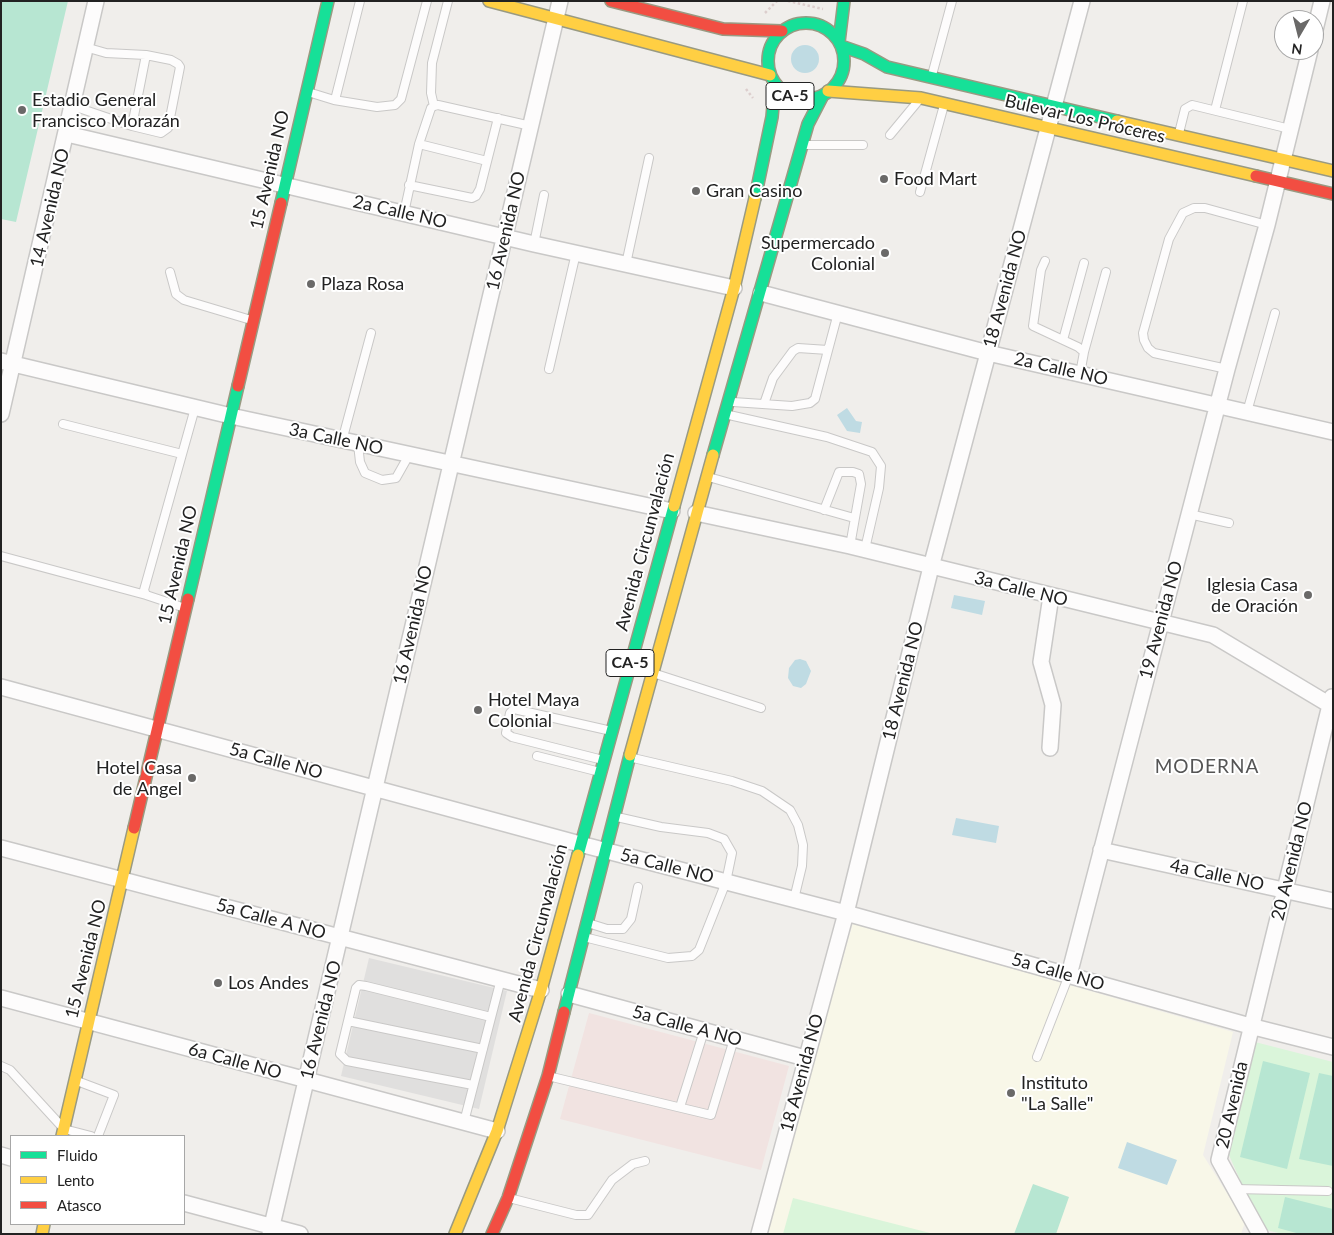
<!DOCTYPE html>
<html>
<head>
<meta charset="utf-8">
<style>
  body { margin:0 }
  #map { position:relative; width:1334px; height:1235px; overflow:hidden; background:#f0eeeb; font-family:Lato,sans-serif }
  canvas { display:block }
  .frame { position:absolute; inset:0; border:2px solid #222; pointer-events:none }
  .legend { position:absolute; left:10px; top:1135px; width:175px; height:90px; box-sizing:border-box; background:#fff; border:1px solid #a7a7a7; margin:0; padding:6px 9px; list-style:none; font-size:15px; color:#222 }
  .legend li { display:flex; align-items:center; gap:10px; height:25px }
  .legend b { width:25px; border:1px solid #a7a7a7 }
  .north { position:absolute; left:1274px; top:10px; width:50px; height:50px; box-sizing:border-box; background:#fff; border:1px solid #a7a7a7; border-radius:50%; rotate:188deg; font-size:14px; font-weight:700; line-height:20px; text-align:center; color:#222 }
  .north::after { content:''; display:block; margin:auto; width:18px; height:22px; background:#6a6968; clip-path:polygon(50% 0,100% 100%,50% 72%,0 100%) }
</style>
</head>
<body>
<div id="map">
<canvas width="1334" height="1235"></canvas>
<div class="frame"></div>
<ul class="legend">
<li><b style="height:6px;background:#16e098"></b>Fluido</li>
<li><b style="height:6px;background:#ffcf43"></b>Lento</li>
<li><b style="height:6px;background:#f24e42"></b>Atasco</li>
</ul>
<div class="north">N</div>
</div>
<script>
const ctx = document.querySelector('canvas').getContext('2d');
ctx.lineJoin = 'round';
function fill(path, color) {
  ctx.fillStyle = color;
  ctx.fill(path, 'evenodd');
}
function toPath(rows) {
  const path = new Path2D();
  for (const r of rows) {
    if (r.length === 3) {
      path.moveTo(r[0] + r[2], r[1]);
      path.arc(r[0], r[1], r[2], 0, 2 * Math.PI);
      continue;
    }
    path.moveTo(r[0], r[1]);
    for (let i = 2; i < r.length; i += 2) path.lineTo(r[i], r[i + 1]);
  }
  return path;
}
function stroke(path, color, width, dash) {
  ctx.strokeStyle = color;
  ctx.lineWidth = width;
  ctx.lineCap = dash ? 'butt' : 'round';
  ctx.setLineDash(dash || []);
  ctx.stroke(path);
}
function drawText(font, color, halo, rows, align = 'center') {
  ctx.font = font + ' Lato,sans-serif';
  ctx.lineWidth = 4;
  ctx.setLineDash([]);
  ctx.textBaseline = 'middle';
  ctx.strokeStyle = halo;
  ctx.fillStyle = color;
  for (const [text, x, y, turn = 0] of rows) {
    ctx.save();
    ctx.translate(x, y);
    ctx.rotate((+turn || 0) * Math.PI / 180);
    ctx.textAlign = isNaN(turn) ? turn : align;
    if (halo) ctx.strokeText(text, 0, 0);
    ctx.fillText(text, 0, 0);
    ctx.restore();
  }
}
fill(toPath([
  [589,1013,789,1066,761,1170,560,1119]
]), '#f1e3e1');
fill(toPath([
  [853,923,1233,1032,1203,1155,1245,1222,1241,1234,764,1234]
]), '#f8f7e8');
fill(toPath([
  [1255,1042,1333,1062,1333,1234,1283,1234,1262,1229,1228,1153],
  [793,1198,934,1234,783,1234]
]), '#daf5da');
fill(toPath([
  [1,1,68,1,16,222,1,219],
  [1263,1061,1310,1073,1287,1169,1240,1157],
  [1319,1073,1333,1076,1333,1166,1299,1159],
  [1033,1184,1069,1197,1056,1234,1014,1234],
  [1285,1197,1333,1209,1333,1234,1300,1234,1278,1228]
]), '#b7e6d2');
fill(toPath([
  [369,958,507,991,479,1109,341,1076]
]), '#e0dfde');
fill(toPath([
  [805,59,14],
  [847,408,856,421,862,422,860,433,847,431,837,415],
  [954,595,985,601,982,615,951,608],
  [800,659,806,661,811,671,806,684,801,688,793,686,788,678,789,668,795,660],
  [956,818,999,826,996,843,952,835],
  [1127,1142,1177,1160,1167,1185,1118,1168]
]), '#bfdbe3');
const lane = toPath([
  [85,47,106,53,146,55,171,60,178,64,180,67,168,128,161,133,132,126,146,55],
  [932,75,952,1],
  [308,92,334,100,377,107,395,105,401,99,427,1],
  [335,100,360,1],
  [73,106,132,126],
  [434,106,431,93,432,63,448,1],
  [1215,110,1243,1],
  [1179,133,1185,109,1192,105,1290,129],
  [890,135,919,100],
  [419,144,487,161],
  [807,145,863,145],
  [409,185,472,198,476,196,480,189,498,118],
  [920,192,944,105],
  [404,213,419,144,431,108,434,106,438,105,531,126],
  [534,244,544,195],
  [1045,261,1041,270,1033,326,1078,347,1084,352,1080,374],
  [626,264,649,158],
  [170,272,176,294,184,300,251,320],
  [1063,340,1084,263],
  [1084,352,1106,272],
  [549,369,576,253],
  [1227,369,1154,353,1148,348,1144,340,1143,333,1169,239,1183,213,1194,208,1205,208,1267,225],
  [733,402,792,406,810,403,815,399,838,313],
  [764,404,773,378,793,351,798,348,828,350],
  [1247,412,1275,313],
  [729,415,827,437,872,452,881,466,879,488,865,549],
  [63,424,182,454],
  [342,441,371,333],
  [358,444,360,462,365,473,382,480,396,478,409,455],
  [712,478,854,518],
  [824,510,839,472,853,472,859,474,861,484,850,546],
  [1189,514,1229,523],
  [1,556,146,595],
  [185,608,146,595,144,590,195,408],
  [656,674,761,708],
  [537,756,596,771],
  [633,758,732,781,762,791,790,810,798,825,803,845,802,866,794,899],
  [599,759,512,737,506,733,510,713,514,709,607,730],
  [591,924,607,929,623,929,631,919,638,887],
  [588,938,668,958,692,956,699,950,726,882,732,853,724,839,708,833,661,827,617,817],
  [348,1021,483,1049],
  [1037,1057,1069,975],
  [1,1066,10,1070,64,1129,91,1136],
  [552,1077,711,1115,734,1039],
  [77,1081,114,1095,98,1136],
  [473,1085,347,1061,340,1054,356,988,359,985,366,986,491,1017],
  [680,1107,704,1031],
  [464,1122,501,979],
  [1235,1189,1328,1191],
  [513,1199,576,1215,588,1215,612,1180,633,1164,645,1161]
]);
const street = toPath([
  [1314,34,1322,1],
  [67,134,534,244,734,288],
  [761,293,988,353,1333,432],
  [1,361,231,416,672,511],
  [1,414,96,1],
  [696,513,850,546,1213,635,1330,705],
  [1,687,580,844,846,913,1250,1026,1333,1047],
  [1050,748,1053,705,1041,662,1051,596],
  [1,848,541,990],
  [1101,850,1333,901],
  [1069,975,1227,369,1267,225,1310,50],
  [569,994,805,1058],
  [1,998,497,1131],
  [1,1155,11,1158],
  [184,1203,300,1234],
  [270,1234,560,1],
  [759,1234,846,913,931,567,1082,1],
  [1260,1234,1219,1160,1332,697]
]);
const fast = toPath([
  [806,61,38],
  [839,42,844,1],
  [841,46,864,54,887,67,1117,121],
  [755,198,772,117,775,83],
  [281,203,328,1],
  [713,455,808,124,823,95],
  [188,599,238,386],
  [578,855,674,506],
  [564,1012,630,755]
]);
const slow = toPath([
  [489,1,770,75],
  [828,91,921,98,1256,176],
  [1117,121,1333,171],
  [674,506,734,288,755,198],
  [630,755,713,455],
  [62,1136,134,828],
  [42,1234,44,1224],
  [455,1234,497,1131,541,990,578,855]
]);
const jam = toPath([
  [611,1,723,29,782,31],
  [1256,176,1333,194],
  [238,386,281,203],
  [134,828,188,599],
  [492,1234,508,1198,548,1076,564,1012]
]);
stroke(lane, '#c9c8c7', 10);
stroke(street, '#c9c8c7', 18);
stroke(fast, '#999a82', 14);
stroke(slow, '#999a82', 14);
stroke(jam, '#999a82', 14);
stroke(toPath([
  [788,1,823,9],
  [765,13,777,1],
  [746,89,753,98]
]), '#dccecd', 2.5, [2.5, 2.5]);
stroke(lane, '#fdfcfc', 8);
stroke(street, '#fdfcfc', 15);
stroke(fast, '#16e098', 11);
stroke(slow, '#ffcf43', 11);
stroke(jam, '#f24e42', 11);
for (const [x, y, r, color] of [
  [22,110,5,"#6a6968"],
  [884,179,5,"#6a6968"],
  [696,191,5,"#6a6968"],
  [885,253,5,"#6a6968"],
  [311,284,5,"#6a6968"],
  [1308,595,5,"#6a6968"],
  [478,710,5,"#6a6968"],
  [192,778,5,"#6a6968"],
  [218,983,5,"#6a6968"],
  [1011,1093,5,"#6a6968"]
]) {
  const dot = new Path2D();
  dot.arc(x, y, r, 0, 2 * Math.PI);
  ctx.fillStyle = color;
  ctx.fill(dot);
  stroke(dot, '#fff', 2);
}
for (const [x, y, w] of [
  [790,96,48],
  [630,663,48]
]) {
  const box = new Path2D();
  box.roundRect(x - w / 2, y - 13.5, w, 27, 4);
  ctx.fillStyle = '#fff';
  ctx.fill(box);
  stroke(box, '#222', 1);
}
drawText('bold 16px', '#222', null, [
  ["CA-5",790,96],
  ["CA-5",630,663]
]);
drawText('18px', '#222', '#fff', [
  ["Estadio General",32,100],
  ["Francisco Morazán",32,121],
  ["Food Mart",894,179],
  ["Gran Casino",706,191],
  ["Supermercado",875,243,"right"],
  ["Colonial",875,264,"right"],
  ["Plaza Rosa",321,284],
  ["Iglesia Casa",1298,585,"right"],
  ["de Oración",1298,606,"right"],
  ["Hotel Maya",488,700],
  ["Colonial",488,721],
  ["Hotel Casa",182,768,"right"],
  ["de Angel",182,789,"right"],
  ["Los Andes",228,983],
  ["Instituto",1021,1083],
  ["\"La Salle\"",1021,1104]
], 'left');
drawText('18px', '#222', '#fff', [
  ["Bulevar Los Próceres",1085,119,13],
  ["15 Avenida NO",270,170,-77],
  ["14 Avenida NO",50,208,-77],
  ["2a Calle NO",400,212,13],
  ["16 Avenida NO",506,231,-77],
  ["18 Avenida NO",1005,289,-75],
  ["2a Calle NO",1061,369,13],
  ["3a Calle NO",336,439,12],
  ["Avenida Circunvalación",645,542,-75],
  ["15 Avenida NO",178,565,-77],
  ["3a Calle NO",1021,589,14],
  ["19 Avenida NO",1161,620,-75],
  ["16 Avenida NO",413,625,-77],
  ["18 Avenida NO",903,681,-76],
  ["5a Calle NO",276,761,15],
  ["20 Avenida NO",1292,861,-76],
  ["5a Calle NO",667,866,14],
  ["4a Calle NO",1217,875,12],
  ["5a Calle A NO",271,919,15],
  ["Avenida Circunvalación",538,933,-75],
  ["15 Avenida NO",86,959,-76],
  ["5a Calle NO",1058,972,16],
  ["16 Avenida NO",321,1020,-76],
  ["5a Calle A NO",687,1026,15],
  ["6a Calle NO",235,1061,15],
  ["18 Avenida NO",802,1073,-75],
  ["20 Avenida",1232,1105,-77]
]);
ctx.letterSpacing = '1px';
drawText('19px', '#555', '#fff', [
  ["MODERNA",1207,767]
]);
ctx.letterSpacing = '0px';
</script>
</body>
</html>
